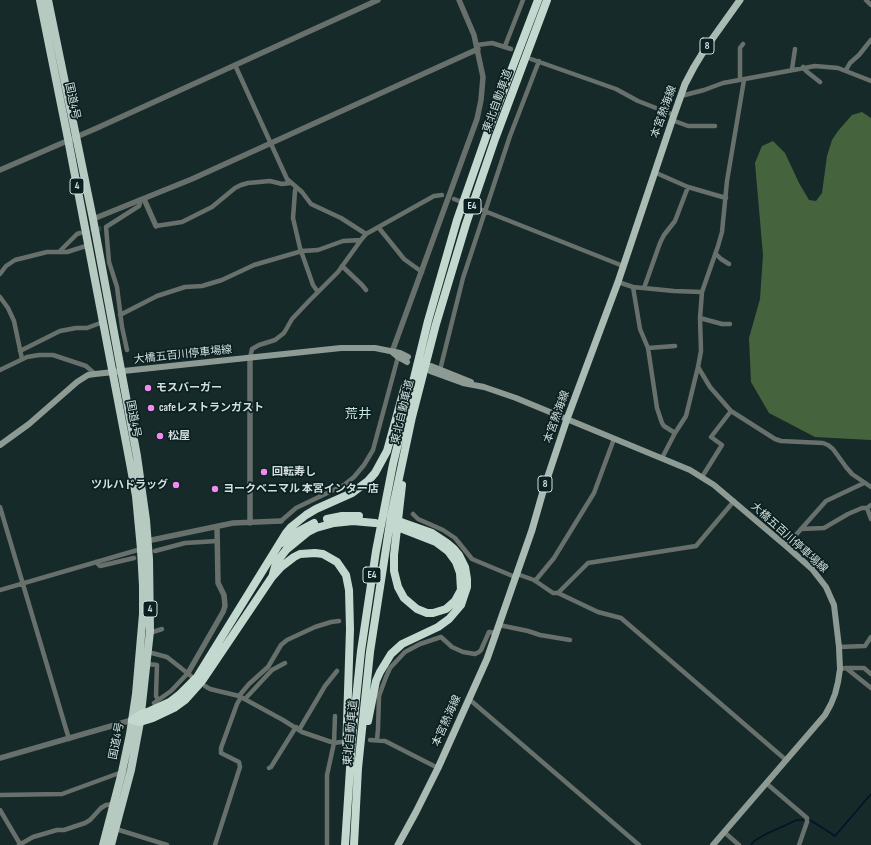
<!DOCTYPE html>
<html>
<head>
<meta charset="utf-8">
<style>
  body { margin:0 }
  canvas { display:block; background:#152a29 }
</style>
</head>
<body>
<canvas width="871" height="845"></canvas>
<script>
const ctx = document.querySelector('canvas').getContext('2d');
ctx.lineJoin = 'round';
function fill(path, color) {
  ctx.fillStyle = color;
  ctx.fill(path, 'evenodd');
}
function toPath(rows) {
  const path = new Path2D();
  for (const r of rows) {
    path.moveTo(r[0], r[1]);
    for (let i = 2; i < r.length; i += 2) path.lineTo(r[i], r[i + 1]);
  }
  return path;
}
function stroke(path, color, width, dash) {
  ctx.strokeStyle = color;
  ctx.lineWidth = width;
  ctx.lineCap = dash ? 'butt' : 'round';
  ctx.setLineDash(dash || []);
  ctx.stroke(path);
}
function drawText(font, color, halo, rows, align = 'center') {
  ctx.font = font + ' "Sofia Sans Condensed","Noto Sans JP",sans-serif';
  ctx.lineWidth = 3.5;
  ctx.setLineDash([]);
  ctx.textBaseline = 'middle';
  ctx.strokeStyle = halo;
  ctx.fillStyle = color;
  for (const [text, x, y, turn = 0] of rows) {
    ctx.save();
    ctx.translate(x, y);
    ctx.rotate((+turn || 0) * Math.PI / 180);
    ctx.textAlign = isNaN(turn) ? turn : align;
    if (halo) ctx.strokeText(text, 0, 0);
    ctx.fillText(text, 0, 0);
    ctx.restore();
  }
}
fill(toPath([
  [862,112,871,118,871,440,815,437,769,413,751,382,749,338,760,299,763,255,755,163,762,146,773,141,785,153,799,183,809,200,816,201,822,193,827,156,832,140,838,131,852,115]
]), '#45643d');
stroke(toPath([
  [751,845,754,841,766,834,797,820,810,820,835,836,871,794]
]), '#001329', 1.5);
stroke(toPath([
  [84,232,102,228]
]), '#324544', 4.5, [4.5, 2]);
stroke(toPath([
  [866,0,871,5],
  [477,45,492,43,511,49],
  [505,46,523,0],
  [531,59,616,89,638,101,674,115],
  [235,65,287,179,302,192,311,204,341,218,366,234],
  [803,67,806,71,820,82],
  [792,69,795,49],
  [846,70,850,63,859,55,871,40],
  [740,80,740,48,743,44],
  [744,80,727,181,722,232,718,246,702,292,700,318,701,351,698,367,710,387,731,411,775,439,781,441,823,443,828,445,833,449,846,467,852,474,871,487],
  [681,96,704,90,723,83,815,66,838,68,871,81],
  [672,120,688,126,715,126],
  [654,172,688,187,726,198],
  [296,187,295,191,293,218,300,248,313,285,318,292],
  [454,199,459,201],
  [477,208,623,266],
  [156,226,182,222,212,207,235,188,241,185,248,183,270,181,282,184,290,183],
  [379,228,404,259,422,272],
  [59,252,77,234,80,233],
  [716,254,721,259,729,264],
  [342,266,362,285,366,290],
  [0,274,6,266,15,260,47,252,67,252,89,245],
  [618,282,633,287,674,291,702,292],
  [633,287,640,329,648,348,657,408,662,423,664,426,675,433],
  [644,288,660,243,664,235,675,221,688,187],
  [0,297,8,308,14,321,22,359],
  [120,315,157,296,185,287,202,286,222,280,254,265,302,251,318,250,343,241,361,240],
  [700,318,722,324,730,324],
  [648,348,675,346],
  [127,350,122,327,117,287,109,262,106,227,139,206,141,200],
  [20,351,60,331,76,328,87,328,103,322],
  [250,358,252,349,259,345,275,340,284,333,292,319,309,301,338,272,361,240,366,234,434,196,442,195],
  [0,370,27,357,39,355,53,355,86,366,95,374],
  [440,370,463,278,510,136,539,61],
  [662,458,675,433,686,416,698,367],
  [702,477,722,445,711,437,731,411],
  [871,505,867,508,871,519],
  [0,507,69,739],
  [413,514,418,519,443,530,455,538,472,559,515,577],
  [281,521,296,508,344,485,354,477,364,465,373,450,398,357],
  [801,529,824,528,848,514,862,508,867,508],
  [786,546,826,501,864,483],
  [155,551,185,543,217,541],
  [96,562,100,566,134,558],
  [517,574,534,580,553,593,558,593,598,612,621,618,786,760],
  [535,581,554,558,594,493,614,439],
  [0,590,141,549],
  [558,593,588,563,696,546,734,501],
  [499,625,528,631,540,635,570,640],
  [150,633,162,629],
  [839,647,865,646,871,637],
  [148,652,167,657,191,676],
  [147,664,157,665,156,696,158,700],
  [846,668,864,668,871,674],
  [840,669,846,668,871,688],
  [205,686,210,689,239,696,283,720,302,732,334,743,341,742],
  [239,696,249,684,268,667,281,645,287,640,315,627,331,622,339,621],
  [245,699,272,670,285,663],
  [469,699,639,845],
  [154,703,171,691,188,673],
  [299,730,325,686,337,671],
  [370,740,385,741,438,768],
  [377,740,378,729,379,696,386,677,390,668,405,652,420,644,441,637,452,647,463,652,475,654,479,652,481,650,489,632,496,633],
  [269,768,271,767,296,727],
  [766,783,807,818,807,822,799,845],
  [0,795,62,794,122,772],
  [0,810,20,844],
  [116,829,167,845],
  [724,832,739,845],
  [19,845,33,837,57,830,64,830,85,823,90,820,101,808,106,805,114,804],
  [215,845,240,767,239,762,221,753,221,748,237,704,241,697],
  [327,845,327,775,334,743,335,716]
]), '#68706c', 4.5);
stroke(toPath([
  [0,170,97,128,378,0],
  [144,199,156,226],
  [93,219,192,179,478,49],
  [392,352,477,119,481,100,483,77,474,35,459,0],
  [250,523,250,358],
  [147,541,233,523,281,521],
  [188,673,223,612,225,606,224,595,218,583,217,527],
  [0,758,132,720]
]), '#68706c', 5.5);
stroke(toPath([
  [392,352,398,357,407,362],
  [431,366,471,382],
  [430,371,463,383,484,387,516,398,690,470,714,485,786,546,812,569,826,587,834,605,839,647,840,669,838,682,835,694,831,704,825,715,713,845],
  [0,445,29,424,77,382,88,375,95,374,341,348,375,348,400,353,408,357]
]), '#8d9b94', 6);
stroke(toPath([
  [398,845,416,812,438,768,487,659,532,530,544,488,567,419,618,282,674,115,685,84,694,67,705,49,740,0]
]), '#a9bbb3', 7);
stroke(toPath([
  [40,0,68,139,129,458,136,496,141,549,143,586,143,614,136,694,130,734,122,772,103,845],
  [48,0,93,219,137,456,146,520,149,559,150,631,140,722,131,770,111,845]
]), '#b6cac1', 8);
stroke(toPath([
  [327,519,342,516,359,516],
  [400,528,436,542,448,551,456,562,460,573,461,590,455,601,446,609,433,613,427,613,417,609,404,598,398,587,394,571,394,555,402,485],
  [282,543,297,532,314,523],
  [273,574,276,563,286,550,308,532,316,528,334,523,353,521,375,523],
  [132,720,140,722,153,718,174,708,185,700,202,681,272,577,281,567,294,557,300,554,315,553,323,554,337,562,346,575,349,590,350,629,346,754],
  [132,720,141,714,150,711,170,702,179,695,197,677,286,533,291,527,306,515,316,509,352,493,368,481,375,473,387,451,405,386],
  [368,721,376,681,380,672,391,654,402,644,438,627,449,619,461,605,467,587,467,579,465,567,459,555,454,549,447,543,432,533,401,522],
  [345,845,352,738,361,651,376,551,393,464,428,321,457,220,487,134,538,0],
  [354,845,358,768,370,652,391,516,412,417,436,324,466,224,495,139,547,0]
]), '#c3d9cf', 8);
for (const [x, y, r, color] of [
  [148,388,4,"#f28af2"],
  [151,408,4,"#f28af2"],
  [160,436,4,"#f28af2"],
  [264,472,4,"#f28af2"],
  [176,485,4,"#f28af2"],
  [215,489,4,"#f28af2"]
]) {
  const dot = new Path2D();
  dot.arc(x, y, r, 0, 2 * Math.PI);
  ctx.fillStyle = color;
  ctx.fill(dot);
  stroke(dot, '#0b2020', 1.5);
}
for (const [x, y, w] of [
  [707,46,14],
  [77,186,14],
  [472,206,18],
  [545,484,14],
  [372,575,18],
  [150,609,14]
]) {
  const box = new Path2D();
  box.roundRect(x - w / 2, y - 8, w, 16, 3);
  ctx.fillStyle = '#0b2020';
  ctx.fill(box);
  stroke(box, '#d3dfde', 1);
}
drawText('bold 10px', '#d3dfde', null, [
  ["8",707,46],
  ["4",77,186],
  ["E4",472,206],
  ["8",545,484],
  ["E4",372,575],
  ["4",150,609]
]);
drawText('11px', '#d3dfde', '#0b2020', [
  ["国道4号",72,101,78],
  ["東北自動車道",498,101,-70],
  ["本宮熱海線",664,112,-70],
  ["大橋五百川停車場線",183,355,-6],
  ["東北自動車道",403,412,-77],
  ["本宮熱海線",557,417,-70],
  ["国道4号",133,419,79],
  ["大橋五百川停車場線",789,538,42],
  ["本宮熱海線",447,721,-66],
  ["東北自動車道",351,733,-85],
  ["国道4号",117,741,-79]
]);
drawText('bold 11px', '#d3dfde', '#0b2020', [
  ["モスバーガー",156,388],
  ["cafeレストランガスト",159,408],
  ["松屋",168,436],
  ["回転寿し",272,472],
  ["ツルハドラッグ",168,485,"right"],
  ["ヨークベニマル 本宮インター店",223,489]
], 'left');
drawText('13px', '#cae4e2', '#0b2020', [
  ["荒井",358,415]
]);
</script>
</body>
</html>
